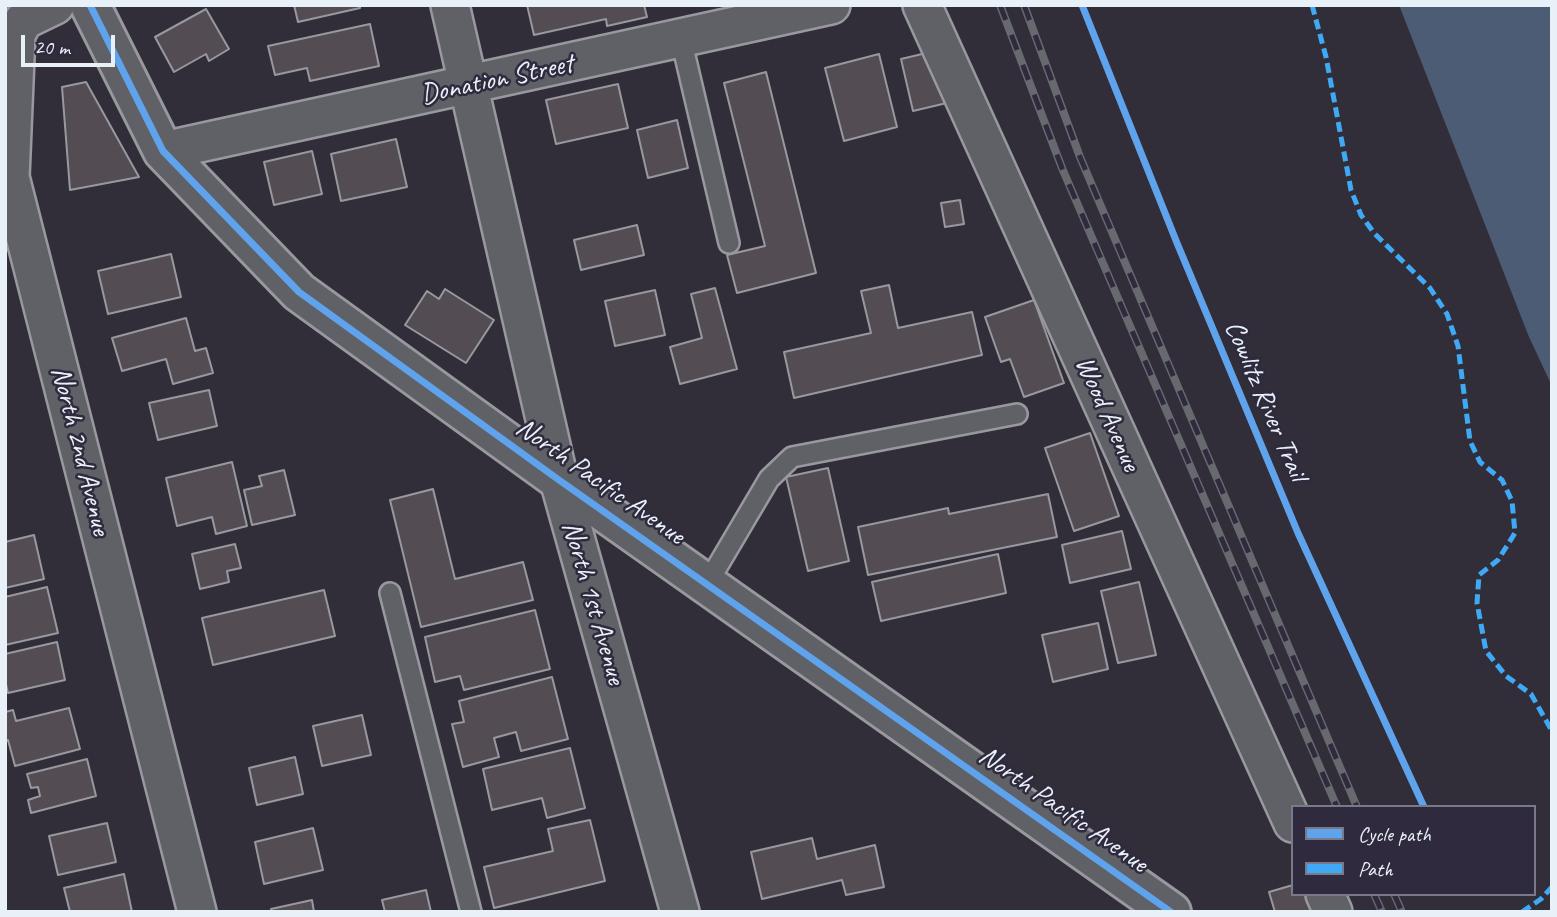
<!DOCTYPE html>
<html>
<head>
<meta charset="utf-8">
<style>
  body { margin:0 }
  #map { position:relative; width:1557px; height:917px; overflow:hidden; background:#312e39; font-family:Caveat,sans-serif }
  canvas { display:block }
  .frame { position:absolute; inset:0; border:7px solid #e8f1f8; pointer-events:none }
  .legend { position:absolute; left:1291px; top:805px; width:245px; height:91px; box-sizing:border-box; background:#2f2a3d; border:2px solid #797a88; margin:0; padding:9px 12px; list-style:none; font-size:21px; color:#e8f1f8 }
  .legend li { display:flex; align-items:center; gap:14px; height:35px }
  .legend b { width:35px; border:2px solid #797a88 }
  .scale { position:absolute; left:21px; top:35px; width:94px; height:32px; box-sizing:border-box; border:4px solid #e8f1f8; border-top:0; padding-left:9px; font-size:21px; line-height:24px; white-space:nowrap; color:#e8f1f8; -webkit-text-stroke:5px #2f2a3d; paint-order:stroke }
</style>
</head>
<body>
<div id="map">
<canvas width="1557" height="917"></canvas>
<div class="frame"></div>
<ul class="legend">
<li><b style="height:9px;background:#60a3ed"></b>Cycle path</li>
<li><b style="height:9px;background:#3fa9f5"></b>Path</li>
</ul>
<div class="scale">20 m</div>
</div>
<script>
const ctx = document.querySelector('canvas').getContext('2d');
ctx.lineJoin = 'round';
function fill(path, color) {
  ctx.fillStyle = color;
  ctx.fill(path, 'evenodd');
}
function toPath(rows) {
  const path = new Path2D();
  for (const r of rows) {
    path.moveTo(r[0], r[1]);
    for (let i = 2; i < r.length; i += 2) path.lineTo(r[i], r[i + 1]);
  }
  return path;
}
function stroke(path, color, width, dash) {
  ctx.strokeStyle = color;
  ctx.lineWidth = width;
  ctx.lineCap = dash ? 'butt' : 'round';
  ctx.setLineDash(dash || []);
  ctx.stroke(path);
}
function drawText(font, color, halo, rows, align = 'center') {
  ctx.font = font + ' Caveat,sans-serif';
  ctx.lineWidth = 5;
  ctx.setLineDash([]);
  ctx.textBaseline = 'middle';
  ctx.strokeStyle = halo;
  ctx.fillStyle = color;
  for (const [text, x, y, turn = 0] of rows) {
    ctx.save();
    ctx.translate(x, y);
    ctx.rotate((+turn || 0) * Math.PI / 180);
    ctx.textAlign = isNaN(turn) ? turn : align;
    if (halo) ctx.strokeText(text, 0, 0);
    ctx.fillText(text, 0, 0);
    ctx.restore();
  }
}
fill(toPath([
  [1399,5,1552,5,1552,386,1529,337]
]), '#4c5c74');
const building = toPath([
  [294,5,360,5,360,8,298,22,294,5],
  [527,5,644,5,647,17,607,26,606,19,534,35,527,5],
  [206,9,229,49,209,61,206,54,174,72,155,37,206,9],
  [370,24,379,66,310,81,307,68,275,75,268,46,370,24],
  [939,50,951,102,913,111,901,59,939,50],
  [879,54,897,127,844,141,825,68,879,54],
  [766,72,816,273,737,293,727,255,765,246,724,83,766,72],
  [86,82,139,177,70,190,62,87,86,82],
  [618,84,628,128,556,144,546,100,618,84],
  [677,120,688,168,648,178,637,130,677,120],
  [396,139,407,187,341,201,331,154,396,139],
  [312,151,322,194,274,205,264,162,312,151],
  [960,200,964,224,945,227,941,203,960,200],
  [637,225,644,255,581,270,574,240,637,225],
  [171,254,181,297,108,314,98,271,171,254],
  [889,285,898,328,972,312,982,355,794,398,784,352,871,333,861,291,889,285],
  [715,288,737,369,680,384,670,347,702,338,691,294,715,288],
  [445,289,494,320,466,363,405,325,427,291,439,299,445,289],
  [655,290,665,335,615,346,605,301,655,290],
  [1034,300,1064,383,1024,397,1010,359,1001,362,985,317,1034,300],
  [186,318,195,351,206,348,213,373,173,384,166,359,122,371,112,338,186,318],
  [209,390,217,426,158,440,149,403,209,390],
  [1090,433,1119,516,1074,531,1045,448,1090,433],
  [232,462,247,526,216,534,212,517,177,526,166,478,232,462],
  [828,468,849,561,808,571,786,477,828,468],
  [284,470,295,515,252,525,244,490,262,486,259,476,284,470],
  [433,489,455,579,523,562,533,600,421,627,390,500,433,489],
  [1048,494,1057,537,868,575,858,527,948,508,949,514,1048,494],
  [1122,531,1131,569,1070,583,1062,545,1122,531],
  [34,535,44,579,5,588,5,542,34,535],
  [235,544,241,568,227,571,229,582,200,589,192,554,235,544],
  [998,554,1006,593,881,621,872,582,998,554],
  [1139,582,1156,655,1118,663,1101,591,1139,582],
  [47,587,58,633,5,645,5,597,47,587],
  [324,590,335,636,213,665,202,618,324,590],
  [535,610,550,669,464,690,460,676,435,682,425,637,535,610],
  [1098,623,1108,669,1053,682,1042,635,1098,623],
  [57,642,65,680,8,693,5,680,5,654,57,642],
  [552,677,568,739,521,751,516,732,494,738,499,757,463,767,452,724,464,722,459,701,552,677],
  [69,708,80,749,15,766,8,740,5,741,5,712,13,710,16,721,69,708],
  [362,715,371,755,322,766,313,726,362,715],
  [570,748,585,808,547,818,542,798,492,810,483,769,570,748],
  [295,757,303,794,257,805,249,768,295,757],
  [87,759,96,796,31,813,28,800,40,796,38,787,31,788,27,774,87,759],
  [590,820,605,881,494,908,484,867,553,851,548,829,590,820],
  [107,823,116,862,58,875,49,836,107,823],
  [313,828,323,870,264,884,255,842,313,828],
  [812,838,817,859,875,845,884,887,846,895,842,880,762,899,751,852,812,838],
  [124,874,132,912,70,912,64,888,124,874],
  [1293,885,1293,894,1307,894,1312,912,1275,912,1269,892,1293,885],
  [426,890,431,912,385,912,382,900,426,890],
  [312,900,314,912,272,912,271,909,312,900]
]);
fill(building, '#534c53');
stroke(building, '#98999f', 2);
const service = toPath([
  [681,39,729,243],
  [707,584,769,479,792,457,1017,414],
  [390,593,471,912]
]);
const minor = toPath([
  [55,5,24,20,16,34,10,177,197,912],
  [450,5,559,480,680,912],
  [922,5,1293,823],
  [163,151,831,5],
  [1325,894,1333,912]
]);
const tertiary = toPath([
  [90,5,163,151,299,292,559,480,1171,912]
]);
stroke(service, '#98999f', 24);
stroke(minor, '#98999f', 42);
stroke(tertiary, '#98999f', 44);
stroke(service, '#606067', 19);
stroke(minor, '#606067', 37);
stroke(tertiary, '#606067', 38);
const rail = toPath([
  [1000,5,1062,168,1337,807],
  [1024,5,1080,157,1357,807],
  [1374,894,1382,912],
  [1394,894,1402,912]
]);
stroke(rail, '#68686f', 8);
stroke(rail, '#2f2a3d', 5, [16]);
stroke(toPath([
  [1312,5,1326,57,1351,190,1361,215,1374,233,1430,288,1447,314,1458,346,1470,441,1480,462,1502,480,1512,501,1515,533,1498,560,1479,575,1477,603,1486,651,1506,676,1531,694,1552,731],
  [1522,912,1541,899,1552,887]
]), '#3fa9f5', 5, [10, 5]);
stroke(toPath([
  [90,5,163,151,299,292,559,480,1171,912],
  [1082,5,1177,243,1298,533,1424,807]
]), '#60a3ed', 7);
drawText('28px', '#e8f1f8', '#2f2a3d', [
  ["Donation Street",497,80,-12],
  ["Cowlitz River Trail",1265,401,67],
  ["Wood Avenue",1107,414,66],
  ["North 2nd Avenue",80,451,76],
  ["North Pacific Avenue",600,482,35],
  ["North 1st Avenue",593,603,74],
  ["North Pacific Avenue",1063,810,35]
]);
</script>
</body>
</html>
